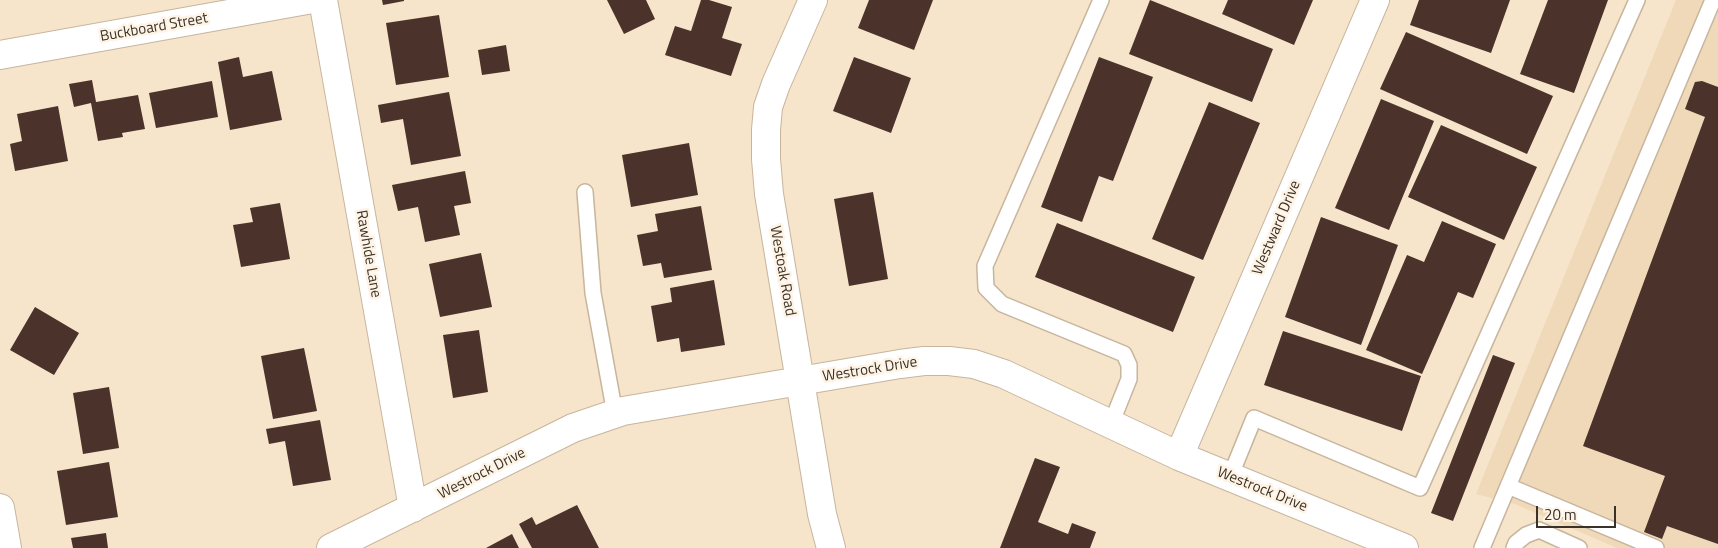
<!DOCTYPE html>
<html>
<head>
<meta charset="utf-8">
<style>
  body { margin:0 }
  #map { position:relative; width:1718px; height:548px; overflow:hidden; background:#f6e4cb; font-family:"Titillium Web",sans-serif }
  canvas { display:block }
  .scale { position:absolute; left:1536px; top:506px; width:80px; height:22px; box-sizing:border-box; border:2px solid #393229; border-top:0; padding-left:6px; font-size:15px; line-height:18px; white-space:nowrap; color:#393229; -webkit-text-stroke:4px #fef3e4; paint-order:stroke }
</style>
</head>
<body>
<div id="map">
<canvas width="1718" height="548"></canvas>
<div class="scale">20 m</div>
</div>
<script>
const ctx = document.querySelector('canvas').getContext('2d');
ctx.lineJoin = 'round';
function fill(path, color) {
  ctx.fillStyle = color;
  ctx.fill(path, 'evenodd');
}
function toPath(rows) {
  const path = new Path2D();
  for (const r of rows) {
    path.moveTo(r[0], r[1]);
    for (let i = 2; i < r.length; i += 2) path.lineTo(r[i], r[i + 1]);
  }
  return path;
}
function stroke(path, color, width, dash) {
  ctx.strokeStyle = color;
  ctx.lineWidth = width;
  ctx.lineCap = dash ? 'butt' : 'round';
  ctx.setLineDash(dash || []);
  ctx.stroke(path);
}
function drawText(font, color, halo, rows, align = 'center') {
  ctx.font = font + ' "Titillium Web",sans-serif';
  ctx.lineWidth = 5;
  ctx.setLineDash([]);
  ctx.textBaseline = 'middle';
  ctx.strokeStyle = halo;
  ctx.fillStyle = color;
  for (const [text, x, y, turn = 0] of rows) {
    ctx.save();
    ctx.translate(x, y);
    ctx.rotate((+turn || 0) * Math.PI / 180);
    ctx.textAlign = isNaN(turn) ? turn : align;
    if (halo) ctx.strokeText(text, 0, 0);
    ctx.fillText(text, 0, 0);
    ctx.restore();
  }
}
fill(toPath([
  [1676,0,1718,0,1718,548,1617,548,1515,504,1476,494]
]), '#f0d9b9');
fill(toPath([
  [382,0,404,0,404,1,383,5],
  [607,0,646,0,655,19,624,34],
  [701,0,709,0,732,7,722,38,742,44,731,76,665,55,675,26,691,31],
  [869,0,933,0,914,50,858,28],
  [1150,0,1273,49,1252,102,1129,54],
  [1228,0,1313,0,1294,45,1222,14],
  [1419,0,1510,0,1491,53,1410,25],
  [1548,0,1608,0,1574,93,1520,74],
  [439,15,449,77,396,85,386,23],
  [1406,32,1553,96,1527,154,1380,89],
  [506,45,510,71,482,75,478,50],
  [239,57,243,77,272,71,282,120,230,130,218,62],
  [854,57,911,78,891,133,833,111],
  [1099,57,1153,77,1113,181,1099,176,1082,222,1041,207],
  [92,80,96,102,138,95,145,129,122,133,123,137,98,141,91,103,74,107,69,84],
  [212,81,218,117,156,128,149,93],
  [1702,81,1718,87,1718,544,1667,526,1662,539,1644,532,1665,476,1583,446,1705,117,1685,109,1695,82],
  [449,92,461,156,411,165,403,119,381,123,378,105],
  [1381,99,1434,121,1389,230,1335,208],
  [1209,102,1260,123,1203,260,1152,239],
  [58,106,68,161,15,171,10,144,22,141,17,114],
  [1441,125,1537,167,1504,240,1408,197],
  [689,143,698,195,631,207,622,155],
  [465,171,471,203,454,206,460,235,425,242,418,207,398,211,392,185],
  [873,192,888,279,849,286,834,199],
  [280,203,290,259,241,267,233,225,253,222,250,208],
  [701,206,712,270,664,278,661,263,643,266,637,235,658,231,655,214],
  [1321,217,1398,245,1361,345,1285,317],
  [1442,221,1496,244,1473,298,1458,292,1422,374,1366,350,1407,255,1424,262],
  [1057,223,1195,277,1173,332,1035,277],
  [481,253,492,307,440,317,429,264],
  [714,280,725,345,681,352,679,338,657,342,651,306,672,302,670,288],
  [35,307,79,333,54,375,10,350],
  [479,330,488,392,453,398,443,335],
  [1283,331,1421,376,1402,431,1264,385],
  [304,348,317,411,273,419,261,356],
  [1493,355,1515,363,1453,521,1431,513],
  [109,387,119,448,83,454,73,393],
  [320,420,331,480,293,486,285,441,269,444,266,429],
  [1035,458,1060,467,1038,522,1068,534,1072,523,1096,532,1090,548,1000,548],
  [109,462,118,517,66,525,57,471],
  [577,505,599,548,532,548,519,524,532,517,536,525],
  [106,533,108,548,73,548,71,538],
  [512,534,519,548,486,548]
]), '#4b322a');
const service = toPath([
  [1101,0,985,266,986,288,1002,304,1124,354,1129,365,1129,379,1111,424],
  [585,192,593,293,615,414],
  [1230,477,1254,418,1420,488,1637,0],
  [1508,486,1656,548],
  [1482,548,1713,0],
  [1514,548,1516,543,1526,535,1539,530,1579,548]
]);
const minor = toPath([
  [323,0,413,508],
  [813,0,776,84,768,107,766,130,766,159,769,194,822,514,831,548],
  [0,55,307,0],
  [1179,456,1375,0],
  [0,508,7,548],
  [331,548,573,428,623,411,900,364,924,361,949,361,974,364,1004,374,1179,456,1404,548]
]);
stroke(service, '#c7b59d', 18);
stroke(minor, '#c7b59d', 30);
stroke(service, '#fff', 15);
stroke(minor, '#fff', 28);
drawText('15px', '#393229', '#fef3e4', [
  ["Buckboard Street",154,28,-10],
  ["Westward Drive",1277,228,-67],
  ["Rawhide Lane",368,254,80],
  ["Westoak Road",782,271,80],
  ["Westrock Drive",870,370,-9],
  ["Westrock Drive",482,474,-27],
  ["Westrock Drive",1262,490,22]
]);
</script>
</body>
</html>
